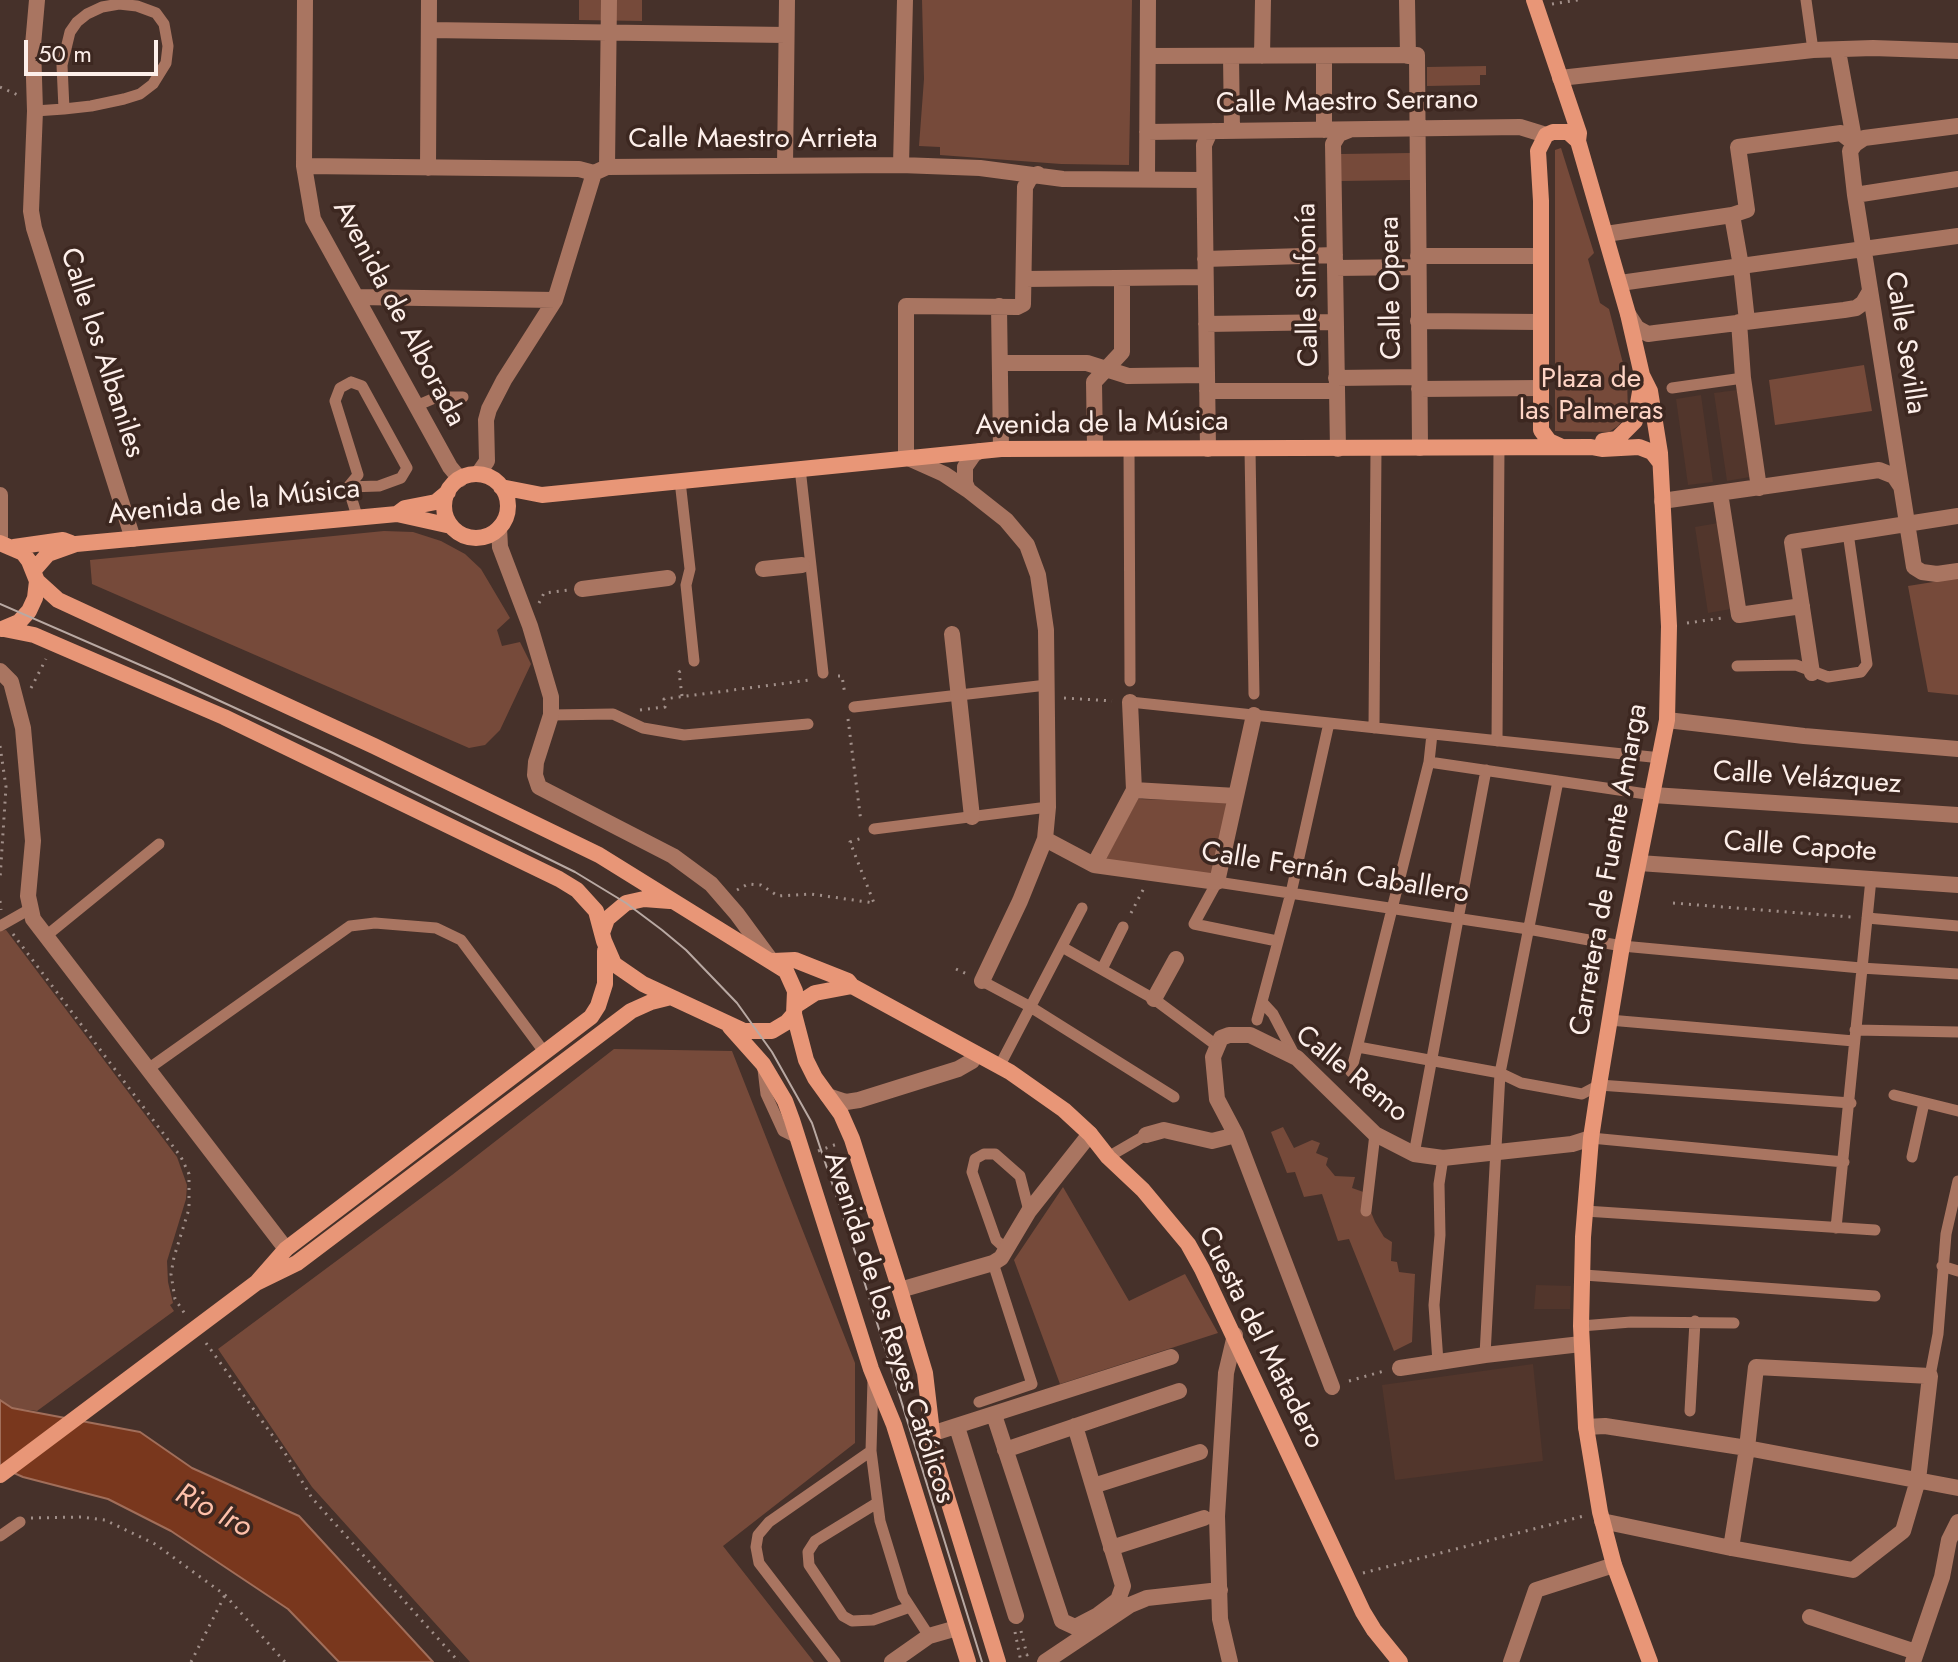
<!DOCTYPE html>
<html>
<head>
<meta charset="utf-8">
<style>
  body { margin:0 }
  #map { position:relative; width:1958px; height:1662px; overflow:hidden; background:#46312a; font-family:Jost,sans-serif }
  canvas { display:block }
  .scale { position:absolute; left:24px; top:40px; width:134px; height:36px; box-sizing:border-box; border:4px solid #fdefea; border-top:0; padding-left:10px; font-size:24px; line-height:28px; white-space:nowrap; color:#fdefea; -webkit-text-stroke:6px #3c2720; paint-order:stroke }
</style>
</head>
<body>
<div id="map">
<canvas width="1958" height="1662"></canvas>
<div class="scale">50 m</div>
</div>
<script>
const ctx = document.querySelector('canvas').getContext('2d');
ctx.lineJoin = 'round';
function fill(path, color) {
  ctx.fillStyle = color;
  ctx.fill(path, 'evenodd');
}
function toPath(rows) {
  const path = new Path2D();
  for (const r of rows) {
    if (r.length === 3) {
      path.moveTo(r[0] + r[2], r[1]);
      path.arc(r[0], r[1], r[2], 0, 2 * Math.PI);
      continue;
    }
    path.moveTo(r[0], r[1]);
    for (let i = 2; i < r.length; i += 2) path.lineTo(r[i], r[i + 1]);
  }
  return path;
}
function stroke(path, color, width, dash) {
  ctx.strokeStyle = color;
  ctx.lineWidth = width;
  ctx.lineCap = dash ? 'butt' : 'round';
  ctx.setLineDash(dash || []);
  ctx.stroke(path);
}
function drawText(font, color, halo, rows, align = 'center') {
  ctx.font = font + ' Jost,sans-serif';
  ctx.lineWidth = 7;
  ctx.setLineDash([]);
  ctx.textBaseline = 'middle';
  ctx.strokeStyle = halo;
  ctx.fillStyle = color;
  for (const [text, x, y, turn = 0] of rows) {
    ctx.save();
    ctx.translate(x, y);
    ctx.rotate((+turn || 0) * Math.PI / 180);
    ctx.textAlign = isNaN(turn) ? turn : align;
    if (halo) ctx.strokeText(text, 0, 0);
    ctx.fillText(text, 0, 0);
    ctx.restore();
  }
}
fill(toPath([
  [1737,390,1750,477,1727,481,1714,393],
  [1701,395,1713,482,1688,485,1676,399],
  [1718,523,1731,609,1708,613,1695,527],
  [1536,1285,1571,1286,1570,1309,1534,1309],
  [1533,1364,1543,1461,1395,1480,1382,1385]
]), '#52362c');
fill(toPath([
  [579,0,642,0,642,21,579,20],
  [922,0,1132,0,1129,165,1061,164,940,155,940,147,919,146,924,79],
  [1486,66,1486,75,1480,75,1480,85,1427,86,1427,67],
  [1561,148,1594,253,1588,259,1600,303,1609,309,1627,379,1628,414,1618,426,1609,432,1555,431,1555,150],
  [1410,153,1411,180,1341,181,1341,154],
  [1864,365,1872,411,1775,425,1769,380],
  [384,531,413,532,441,541,465,554,481,569,510,618,497,630,502,646,520,642,531,664,500,730,485,745,469,748,92,584,90,560],
  [1958,578,1958,695,1928,692,1908,586],
  [1138,799,1228,802,1213,874,1104,862],
  [6,930,177,1157,187,1185,186,1199,167,1261,168,1282,173,1303,170,1305,174,1311,37,1411,12,1408,0,1400,0,931],
  [614,1049,732,1051,855,1363,855,1443,723,1546,814,1662,470,1662,312,1487,218,1349,452,1175],
  [1283,1127,1294,1148,1312,1140,1320,1143,1316,1153,1328,1158,1326,1165,1335,1176,1355,1177,1352,1188,1372,1195,1371,1212,1375,1222,1384,1237,1392,1242,1391,1261,1397,1262,1399,1272,1415,1274,1412,1342,1394,1351,1349,1239,1338,1241,1322,1194,1304,1197,1295,1172,1287,1173,1271,1132],
  [1063,1187,1129,1301,1185,1274,1218,1333,1060,1384,1014,1260]
]), '#764a3a');
const water = toPath([
  [0,1400,12,1408,140,1432,192,1468,299,1516,433,1662,339,1662,288,1609,171,1531,108,1499,23,1477,0,1467,0,1400]
]);
fill(water, '#79371d');
stroke(water, '#a16e5a', 2);
stroke(toPath([
  [1552,4,1578,0],
  [0,87,18,95],
  [539,603,544,593,568,590],
  [1687,623,1723,618],
  [838,676,842,676,845,695],
  [31,688,46,659],
  [682,696,679,672,683,670],
  [1064,698,1112,701],
  [640,710,665,707,664,699,810,680],
  [848,719,861,822],
  [0,746,6,787,0,879],
  [737,890,748,884,761,885,778,896,811,894,874,903,850,842,865,837],
  [0,901,1,910],
  [1673,903,1851,917],
  [1131,913,1144,888],
  [13,934,181,1157,189,1174,189,1209,174,1257,171,1274,175,1299,185,1314],
  [956,969,967,974],
  [818,1151,837,1144],
  [206,1343,285,1453,312,1498,459,1662],
  [885,1365,905,1359],
  [1349,1381,1384,1371],
  [31,1518,81,1517,105,1520,155,1544,225,1595,285,1662],
  [1363,1573,1584,1516],
  [1021,1631,1027,1655,1031,1653],
  [1015,1632,1021,1662],
  [191,1662,225,1595]
]), '#a18f89', 3, [2, 6]);
stroke(toPath([
  [1806,0,1813,50],
  [35,111,64,109,91,106,124,99,140,94,153,84,166,63,168,46,164,24,156,13,137,6,119,4,102,7,87,14,77,22,70,32,62,65,64,109],
  [351,382,362,386,407,468,401,478,379,486,348,487,358,475,335,401,340,388,351,382],
  [1672,388,1743,378],
  [416,406,437,397,463,397],
  [1129,447,1130,681],
  [1250,449,1254,694],
  [800,468,823,673],
  [680,481,690,569,686,585,694,661],
  [348,487,357,516],
  [1737,666,1796,665,1828,677,1861,672,1867,664,1848,533],
  [1130,702,1661,758],
  [854,707,1047,685],
  [551,715,613,714,643,728,684,735,808,724],
  [1374,728,1376,448],
  [1497,741,1499,447],
  [1429,762,1653,795],
  [874,829,1048,807],
  [1867,918,1958,926],
  [0,926,30,909],
  [46,936,159,844],
  [1277,941,1194,924,1217,882,1528,929,1622,946,1861,968,1958,974],
  [1062,947,1154,999,1216,1045],
  [1102,969,1123,927],
  [982,981,1029,1006,1174,1097],
  [1262,1002,1273,1014,1296,1058],
  [1257,1020,1291,893,1329,723],
  [1609,1020,1854,1041],
  [1855,1030,1958,1032],
  [1358,1047,1500,1073,1521,1083,1582,1094,1599,1085,1851,1103],
  [999,1067,1082,908],
  [148,1069,350,926,375,923,436,928,461,940,545,1053],
  [763,1069,766,1094,783,1131,799,1139],
  [1351,1072,1429,762,1432,734],
  [1894,1095,1958,1111],
  [1591,1138,1844,1162],
  [1414,1154,1486,770],
  [1108,1157,1146,1135],
  [1912,1157,1924,1103],
  [1366,1211,1375,1134],
  [1585,1211,1875,1230],
  [1836,1228,1871,879],
  [1007,1250,996,1240,972,1172,975,1159,984,1154,995,1154,1020,1176,1029,1211],
  [1942,1266,1958,1271],
  [1584,1275,1875,1296],
  [1581,1326,1631,1322,1734,1323],
  [1485,1355,1500,1073,1558,781],
  [1438,1362,1434,1305,1440,1235,1439,1184,1443,1158],
  [1930,1376,1938,1334,1946,1234,1958,1181],
  [873,1380,871,1451,880,1521,903,1596,929,1636],
  [979,1402,1032,1384,993,1263],
  [1690,1411,1695,1321],
  [877,1503,815,1541,808,1552,809,1565,843,1616,852,1621,873,1620,910,1607],
  [0,1536,20,1522],
  [835,1662,759,1563,756,1547,758,1535,769,1522,871,1451]
]), '#a97561', 11);
stroke(toPath([
  [37,0,33,45,35,111,31,211,34,228,133,539],
  [305,0,304,166,313,219,450,467,460,479],
  [1407,0,1408,56],
  [429,30,786,35],
  [1838,51,1855,144],
  [1148,56,1417,55,1420,448],
  [1231,56,1232,130],
  [1262,56,1263,0],
  [1560,78,1813,50,1873,48,1958,51],
  [1324,130,1324,56],
  [1147,132,1520,127,1546,135],
  [1855,144,1850,151,1855,195,1914,567,1922,572,1937,574,1958,571],
  [1855,144,1864,138,1958,126],
  [901,165,905,0],
  [304,166,579,169,594,173,607,167,901,165,980,168,1063,179,1203,180],
  [785,166,787,0],
  [607,167,609,0],
  [428,168,429,0],
  [1147,179,1148,0],
  [1855,195,1958,179],
  [1606,234,1732,215,1747,210,1738,147,1841,133,1855,144],
  [1418,256,1541,256],
  [1205,259,1335,255],
  [1335,268,1418,267],
  [1025,279,1205,277],
  [1620,283,1741,266,1732,215],
  [357,297,555,300],
  [999,306,1001,449],
  [1628,314,1637,328,1648,334,1655,333,1844,310,1856,308,1863,303,1870,291],
  [1418,321,1540,322],
  [1747,321,1741,266,1958,236],
  [1739,322,1743,378,1759,488],
  [1206,324,1335,322],
  [1000,363,1087,363,1128,376,1206,375],
  [1336,378,1419,377],
  [1419,389,1541,388],
  [1207,391,1336,391],
  [1095,447,1094,382,1122,352,1122,278],
  [1208,449,1204,145,1209,134,1214,131],
  [1338,449,1333,144,1339,134,1349,130],
  [478,474,487,461,486,420,489,409,504,380,555,300,594,173],
  [968,490,965,483,965,467,974,454,980,451],
  [1720,493,1739,615,1802,606],
  [0,495,0,537],
  [1662,501,1879,470,1894,476,1900,485],
  [499,528,500,547,530,626,551,697,551,715,536,762,535,775,539,787,673,856,711,884,737,914,770,959],
  [763,569,802,565],
  [582,589,668,578],
  [952,634,972,817],
  [0,671,11,682,23,728,33,841,28,896,33,919,286,1249],
  [1812,673,1792,542,1958,516],
  [1667,720,1804,736,1958,749],
  [1134,790,1236,796],
  [1653,795,1958,815],
  [1045,839,1094,865,1217,882,1254,715],
  [1639,863,1958,885],
  [1094,865,1134,790,1130,702],
  [982,981,1020,901,1045,839,1048,807,1046,630,1038,575,1027,545,1006,520,968,490,944,474,906,457,906,306,1017,307,1023,304,1025,187,1030,178,1038,174],
  [1154,999,1176,959],
  [828,1096,846,1102,859,1100,958,1069,972,1061,976,1054],
  [1146,1135,1164,1130,1212,1141,1236,1135],
  [900,1290,993,1263,1001,1258,1029,1211,1090,1134],
  [1400,1368,1485,1355,1581,1344],
  [1332,1387,1236,1135,1217,1099,1213,1057,1221,1038,1229,1035,1250,1035,1297,1058,1375,1134,1414,1154,1443,1158,1572,1144,1591,1138],
  [994,1415,1062,1621,1075,1627,1098,1615,1118,1600,1123,1586,1075,1426],
  [957,1427,1016,1616],
  [1586,1427,1605,1426,1747,1448,1958,1488],
  [931,1434,1171,1357],
  [1005,1450,1179,1391],
  [1093,1486,1200,1452],
  [1602,1521,1731,1548,1853,1570,1903,1531,1918,1480,1930,1376,1756,1367,1747,1448,1731,1548],
  [1111,1548,1204,1518],
  [1810,1617,1916,1652],
  [892,1662,929,1636,957,1628],
  [1045,1662,1130,1605,1147,1598,1220,1590],
  [1230,1662,1220,1619,1217,1516,1226,1373,1235,1335],
  [1511,1662,1536,1590,1614,1565],
  [1913,1662,1942,1577,1949,1540,1958,1522]
]), '#a97561', 16);
stroke(toPath([
  [1534,0,1579,133,1578,141,1628,314,1642,375,1650,391,1660,453,1669,626,1667,720,1622,946,1599,1085,1591,1138,1583,1237,1581,1326,1586,1427,1600,1512,1614,1565,1650,1662],
  [1603,441,1617,439,1635,421,1642,380],
  [1560,446,1549,441,1541,430,1541,201,1538,151,1546,135,1553,132,1568,132,1578,141],
  [476,506,32],
  [501,487,542,495,1001,449,1591,447,1602,449,1639,447,1652,452,1659,461],
  [397,514,405,508,436,502,448,492],
  [0,543,23,553,29,561,37,581,35,598,29,611,19,622,2,629],
  [14,547,63,540,71,543],
  [34,570,48,554,76,544,397,514,451,526],
  [4,629,34,635,224,717,559,879,577,890,596,911,604,941,614,964,643,984,744,1031,772,1031,787,1022,794,1014,795,991,786,971,599,855,374,746,58,600,37,581],
  [602,933,607,919,626,903,644,899,670,901],
  [773,961,795,960,848,981,852,986,1010,1072,1064,1110,1090,1134,1108,1157,1143,1190,1188,1244,1202,1269,1363,1612,1374,1630,1400,1662],
  [795,1006,815,993,852,986],
  [794,1014,806,1060,815,1078,841,1114,852,1139,900,1290,925,1373,935,1458,998,1662],
  [730,1027,763,1064,785,1101,792,1120,871,1369,894,1425,968,1662],
  [257,1282,286,1249,591,1017,598,1006,605,984,605,951],
  [0,1475,256,1283,297,1263,631,1011,651,1002,671,997]
]), '#e89677', 16);
stroke(toPath([
  [0,604,170,678,333,753,575,872,626,903,662,930,686,950,737,1003,772,1052,812,1123,856,1255,982,1662]
]), '#b9a9a3', 2);
drawText('28px', '#fdefea', '#3c2720', [
  ["Calle Maestro Serrano",1347,103,-1],
  ["Calle Maestro Arrieta",753,140],
  ["Calle Sinfonía",1309,285,-91],
  ["Calle Opera",1392,288,-91],
  ["Avenida de Alborada",398,314,62],
  ["Calle Sevilla",1904,343,81],
  ["Calle los Albaniles",101,353,72],
  ["Avenida de la Música",1102,425,-1],
  ["Avenida de la Música",234,503,-6],
  ["Calle Velázquez",1807,779,4],
  ["Calle Capote",1800,848,4],
  ["Carretera de Fuente Amarga",1610,870,-80],
  ["Calle Fernán Caballero",1335,874,9],
  ["Calle Remo",1351,1075,39],
  ["Avenida de los Reyes Católicos",888,1328,72],
  ["Cuesta del Matadero",1260,1338,63]
]);
drawText('28px', '#fed4c5', '#3c2720', [
  ["Plaza de",1591,380],
  ["las Palmeras",1591,412]
]);
drawText('italic 30px', '#fec0aa', '#3c2720', [
  ["Rio Iro",213,1512,28]
]);
</script>
</body>
</html>
